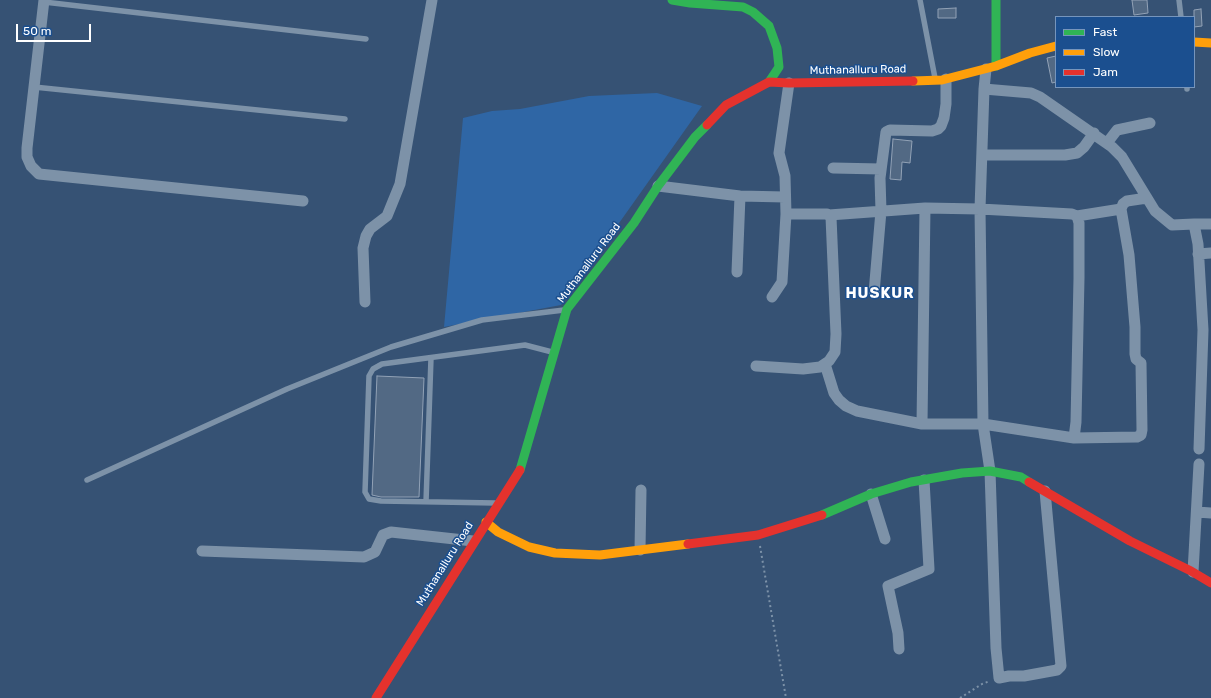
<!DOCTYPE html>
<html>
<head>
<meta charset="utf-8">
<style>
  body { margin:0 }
  #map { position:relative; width:1211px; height:698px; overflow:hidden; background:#365274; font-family:Rubik,sans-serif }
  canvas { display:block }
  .legend { position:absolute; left:1055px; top:16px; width:140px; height:72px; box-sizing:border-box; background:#1b4f8f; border:1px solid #7695bc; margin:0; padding:5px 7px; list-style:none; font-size:12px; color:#fff }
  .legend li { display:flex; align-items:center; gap:8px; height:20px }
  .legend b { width:20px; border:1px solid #7695bc }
  .scale { position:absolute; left:16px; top:24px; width:75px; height:18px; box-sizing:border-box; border:2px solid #fff; border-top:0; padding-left:5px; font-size:12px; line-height:14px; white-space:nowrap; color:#fff; -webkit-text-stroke:3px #1b4f8f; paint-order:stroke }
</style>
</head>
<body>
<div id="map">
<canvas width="1211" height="698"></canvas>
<ul class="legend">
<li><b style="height:5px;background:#30b455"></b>Fast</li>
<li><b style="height:5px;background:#ff9f0a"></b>Slow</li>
<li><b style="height:5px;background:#e5322d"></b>Jam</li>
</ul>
<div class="scale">50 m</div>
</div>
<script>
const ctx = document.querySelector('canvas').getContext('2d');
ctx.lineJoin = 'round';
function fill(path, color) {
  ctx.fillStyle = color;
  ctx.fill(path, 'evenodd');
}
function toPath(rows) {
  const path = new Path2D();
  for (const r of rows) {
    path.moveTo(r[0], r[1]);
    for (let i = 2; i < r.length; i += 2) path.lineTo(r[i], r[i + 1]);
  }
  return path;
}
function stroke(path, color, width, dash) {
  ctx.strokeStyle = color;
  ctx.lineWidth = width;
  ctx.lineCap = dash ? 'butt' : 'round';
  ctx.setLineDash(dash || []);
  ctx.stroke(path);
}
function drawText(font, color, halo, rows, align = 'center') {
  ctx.font = font + ' Rubik,sans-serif';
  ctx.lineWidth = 3;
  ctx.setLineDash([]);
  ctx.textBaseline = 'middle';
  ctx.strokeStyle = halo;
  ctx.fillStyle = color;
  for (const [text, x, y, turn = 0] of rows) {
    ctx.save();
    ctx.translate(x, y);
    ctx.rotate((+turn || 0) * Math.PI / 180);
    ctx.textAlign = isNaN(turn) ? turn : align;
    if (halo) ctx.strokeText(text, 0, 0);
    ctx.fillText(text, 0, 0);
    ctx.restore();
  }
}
fill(toPath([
  [657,93,702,106,561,305,444,327,463,118,492,111,520,109,589,96]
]), '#2f66a5');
const building = toPath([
  [1132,0,1147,0,1148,13,1134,15,1132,0],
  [956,8,956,18,938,18,938,9,956,8],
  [1201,9,1202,26,1194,27,1194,10,1201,9],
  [1056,56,1056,82,1052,83,1047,58,1056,56],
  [893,139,912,141,910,163,902,162,901,180,890,179,893,139],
  [377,376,424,378,419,497,381,497,372,495,377,376]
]);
fill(building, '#526984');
stroke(building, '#92a2b6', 1);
stroke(toPath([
  [760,546,786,698],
  [960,698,982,684,990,681]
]), '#7d92a8', 2, [2, 3]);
stroke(toPath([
  [920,0,935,78],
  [1179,0,1181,17],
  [44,2,366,39],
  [34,87,345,119],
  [1187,87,1187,89],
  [87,480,287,389,391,347,482,320,564,310],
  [426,502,431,358],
  [495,503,381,501,369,499,365,492,369,376,373,369,382,364,525,345,552,352]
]), '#7d92a8', 5.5);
stroke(toPath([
  [44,0,27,148,27,157,31,166,39,174,303,201],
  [986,69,984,89,980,209,983,424,990,471,996,648,999,678,1009,676,1024,676,1057,670,1061,666,1045,491],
  [984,89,1031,93,1040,97,1112,147,1122,157,1155,211,1172,225,1194,224,1198,244,1203,330,1199,449],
  [1107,143,1117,130,1150,123],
  [982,155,1065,155,1077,153,1084,147,1094,133],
  [833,168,881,169],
  [658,186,740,196,785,197],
  [829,215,925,208,980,209,1072,214,1077,216,1079,223,1079,278,1076,422,1074,438,983,424,922,424,925,208],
  [1077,216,1121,209],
  [1194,224,1211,224],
  [1198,254,1211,253],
  [737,272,740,196],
  [874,293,881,211,880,178,886,132,890,130,932,131,938,129,941,126,944,118,946,104,946,79],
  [772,297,782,282,786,214,785,176,779,153,789,83],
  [365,302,363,248,366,236,370,229,387,216,400,184,432,0],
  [825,364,834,393,839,400,846,406,857,411,922,424],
  [756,366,803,369,820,367,829,361,835,352,836,334,831,217,827,214,786,214],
  [1074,438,1137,437,1141,435,1142,430,1141,363,1136,359,1135,354,1135,327,1129,255,1121,209,1123,204,1127,201,1147,198],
  [871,494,885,539],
  [1197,512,1211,513],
  [640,550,641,490],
  [202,551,364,557,375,552,383,535,391,532,473,541],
  [1193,572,1199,464],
  [899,649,898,633,888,586,929,569,924,480]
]), '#7d92a8', 11);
stroke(toPath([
  [672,0,690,3,743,7,753,12,769,26,777,48,779,67,769,82],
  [996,0,996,66],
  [520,470,567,309,634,223,658,186,695,137,707,125],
  [822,515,871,494,911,482,962,473,990,471,1021,477,1029,482]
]), '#30b455', 9);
stroke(toPath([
  [1194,42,1211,43],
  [913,81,942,80,996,66,1030,53,1056,46],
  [486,522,498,532,529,547,555,553,600,555,688,544]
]), '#ff9f0a', 9);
stroke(toPath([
  [707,125,726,105,769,82,789,83,913,81],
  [1029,482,1130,541,1191,571,1211,583],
  [688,544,758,535,822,515],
  [376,698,520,470]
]), '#e5322d', 9);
drawText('11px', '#fff', '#1b4f8f', [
  ["Muthanalluru Road",858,70,-1],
  ["Muthanalluru Road",589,263,-53],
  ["Muthanalluru Road",445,564,-58]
]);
ctx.letterSpacing = '1px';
drawText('bold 15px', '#fff', '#1b4f8f', [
  ["HUSKUR",880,294]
]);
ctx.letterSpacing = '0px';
</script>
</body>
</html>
